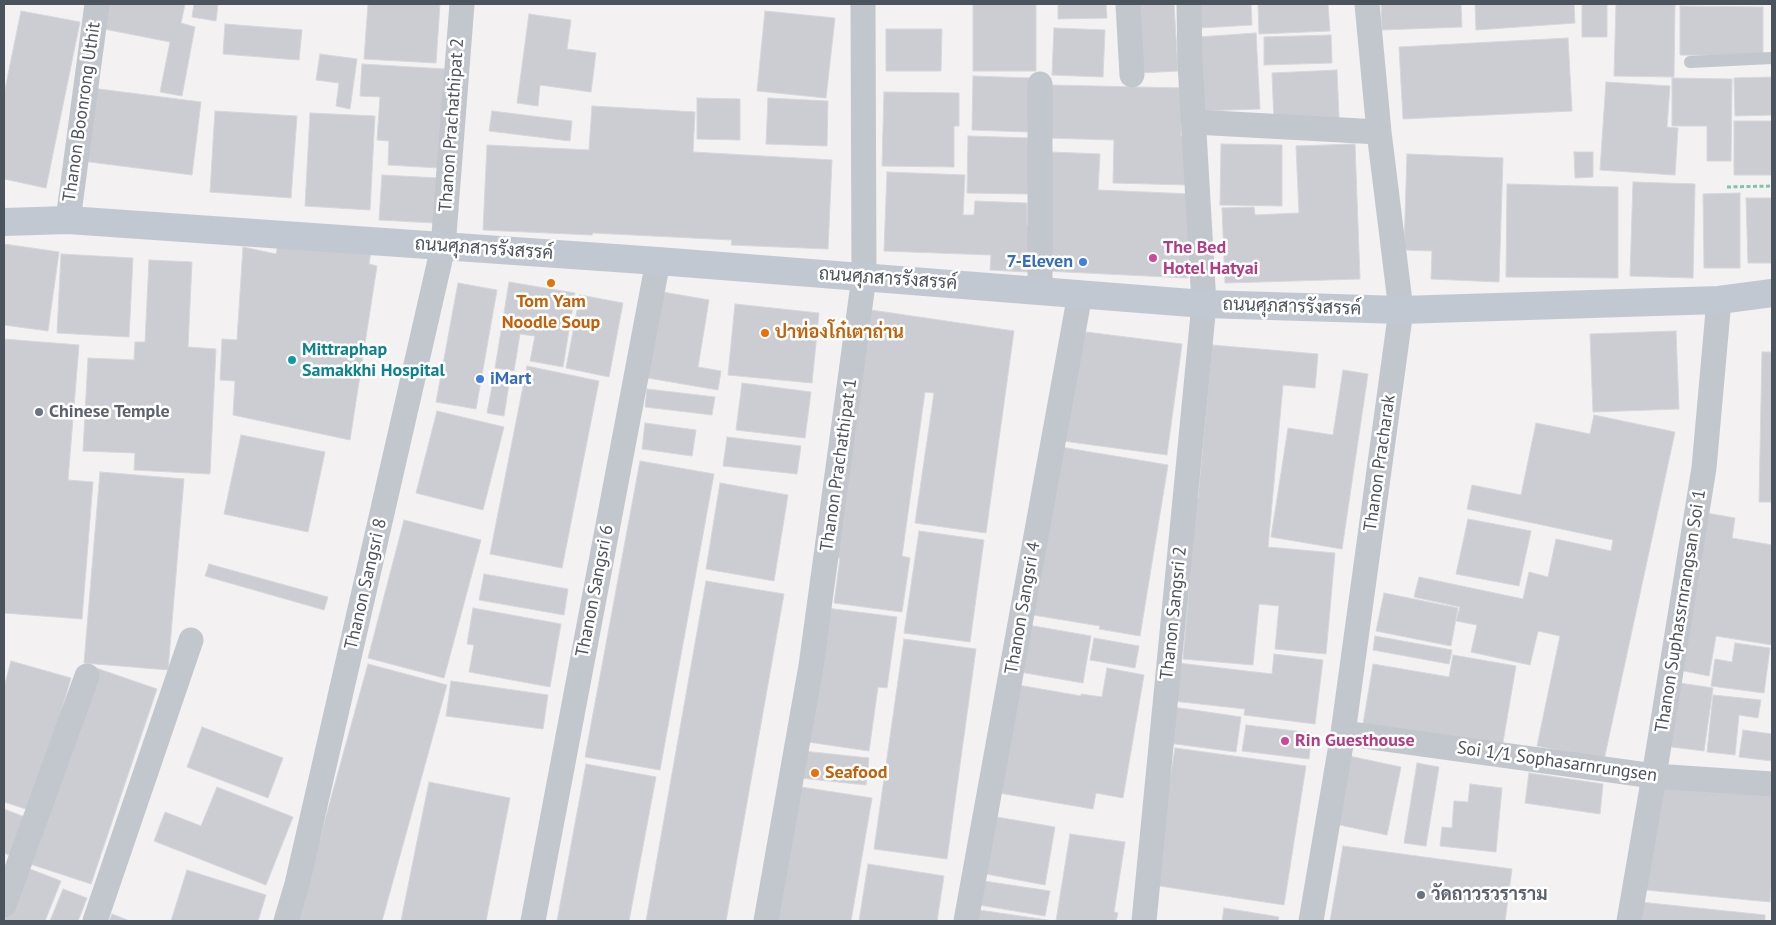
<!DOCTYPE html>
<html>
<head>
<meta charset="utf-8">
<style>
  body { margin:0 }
  #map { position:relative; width:1776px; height:925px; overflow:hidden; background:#f3f1f1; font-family:"PT Sans",sans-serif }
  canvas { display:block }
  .frame { position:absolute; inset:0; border:5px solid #4b535c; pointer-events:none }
</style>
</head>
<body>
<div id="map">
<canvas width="1776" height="925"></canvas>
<div class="frame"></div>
</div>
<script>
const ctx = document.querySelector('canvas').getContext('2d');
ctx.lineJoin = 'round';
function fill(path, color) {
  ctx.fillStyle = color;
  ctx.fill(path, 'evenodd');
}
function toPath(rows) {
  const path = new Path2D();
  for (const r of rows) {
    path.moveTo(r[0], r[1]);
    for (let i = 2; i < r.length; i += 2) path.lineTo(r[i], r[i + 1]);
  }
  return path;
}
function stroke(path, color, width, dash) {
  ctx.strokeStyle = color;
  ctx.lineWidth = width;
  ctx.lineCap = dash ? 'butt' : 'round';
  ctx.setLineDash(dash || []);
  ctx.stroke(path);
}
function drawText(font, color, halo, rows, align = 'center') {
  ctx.font = font + ' "PT Sans",Sarabun,sans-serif';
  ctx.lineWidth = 5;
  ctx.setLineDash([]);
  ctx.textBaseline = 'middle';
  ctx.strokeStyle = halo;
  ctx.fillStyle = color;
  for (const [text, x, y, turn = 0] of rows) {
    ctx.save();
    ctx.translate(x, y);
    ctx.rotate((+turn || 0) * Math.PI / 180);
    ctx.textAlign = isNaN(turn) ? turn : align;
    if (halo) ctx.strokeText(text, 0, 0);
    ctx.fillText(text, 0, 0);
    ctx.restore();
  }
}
const building = toPath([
  [109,4,185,4,181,23,195,27,182,96,160,92,170,42,104,29,109,4],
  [194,4,218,4,216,21,192,17,194,4],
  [368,4,440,4,436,63,364,59,368,4],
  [973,4,1036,4,1036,71,973,71,973,4],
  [1058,4,1106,4,1107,18,1058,19,1058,4],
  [1137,4,1174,4,1178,71,1140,73,1137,4],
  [1198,4,1251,4,1252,25,1199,28,1198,4],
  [1258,4,1328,4,1330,31,1259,34,1258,4],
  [1381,4,1461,4,1462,27,1382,30,1381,4],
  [1475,4,1574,4,1575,23,1476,30,1475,4],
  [1582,4,1607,4,1607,37,1582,37,1582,4],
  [1616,4,1675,4,1674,77,1614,76,1616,4],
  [1680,6,1763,7,1763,56,1680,55,1680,6],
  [21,11,80,22,46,188,4,179,4,94,21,11],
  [765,11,835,18,826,98,757,91,765,11],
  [529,14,571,20,567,49,596,53,591,92,540,85,538,106,517,103,529,14],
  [225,24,302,30,299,60,223,54,225,24],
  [1054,28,1105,30,1103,77,1052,75,1054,28],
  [886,29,942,29,941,71,886,71,886,29],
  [1256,33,1260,109,1202,111,1198,37,1256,33],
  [1331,35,1332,63,1264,65,1264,37,1331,35],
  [1568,38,1572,111,1403,119,1399,47,1568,38],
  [320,54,357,59,350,109,336,106,339,83,316,80,320,54],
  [362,64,445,69,439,168,388,165,389,141,377,140,380,97,360,96,362,64],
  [1337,70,1339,118,1274,122,1272,73,1337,70],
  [973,76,1030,78,1028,132,972,130,973,76],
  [1772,77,1772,115,1735,116,1734,78,1772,77],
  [1672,78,1732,79,1731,161,1707,161,1707,126,1672,126,1672,78],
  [1606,82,1670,86,1667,127,1678,128,1675,175,1600,170,1606,82],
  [1050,85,1182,88,1181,136,1190,136,1189,185,1113,183,1114,140,1049,138,1050,85],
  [91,88,201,102,192,175,82,161,91,88],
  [884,92,959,93,959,126,954,126,954,167,882,166,884,92],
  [697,98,740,99,740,140,697,139,697,98],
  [768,98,828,101,827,146,766,144,768,98],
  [592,106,695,112,693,152,832,160,828,249,731,245,732,240,593,233,592,235,483,230,487,145,589,150,592,106],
  [215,111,297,116,291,198,210,192,215,111],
  [492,111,572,121,570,141,489,131,492,111],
  [310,113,375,116,370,210,305,206,310,113],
  [1734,121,1772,121,1772,175,1734,175,1734,121],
  [968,136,1030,138,1028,194,967,193,968,136],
  [1221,144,1282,145,1282,206,1220,205,1221,144],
  [1355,144,1360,279,1225,283,1222,208,1254,207,1255,215,1299,213,1296,146,1355,144],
  [1051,152,1100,154,1098,190,1192,194,1188,278,1045,271,1051,152],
  [1574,152,1593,152,1593,177,1575,178,1574,152],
  [1407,154,1503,158,1499,282,1431,279,1432,251,1404,250,1407,154],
  [887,172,965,175,963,215,974,215,975,201,1027,203,1027,225,1030,226,1028,272,990,270,991,255,884,251,887,172],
  [382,175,438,178,435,223,379,220,382,175],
  [1633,182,1695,184,1693,278,1630,276,1633,182],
  [1507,184,1618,187,1618,278,1506,277,1507,184],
  [1740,193,1740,268,1704,268,1703,194,1740,193],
  [1746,198,1772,198,1772,263,1748,263,1746,198],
  [279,240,371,251,369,264,377,266,350,440,233,415,235,381,220,380,222,339,237,340,243,247,276,254,279,240],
  [4,244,59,252,48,331,4,325,4,244],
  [61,254,133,258,129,337,57,333,61,254],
  [149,260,192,262,188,347,216,349,210,474,134,470,135,453,83,451,88,358,134,360,135,342,145,342,149,260],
  [509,282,575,293,563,367,530,361,535,336,520,334,514,371,495,368,509,282],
  [458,283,497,290,476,409,436,402,458,283],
  [663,292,709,300,698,367,721,371,718,390,648,378,663,292],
  [580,295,623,303,609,377,566,368,580,295],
  [735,304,819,313,812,383,728,375,735,304],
  [871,310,1014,331,986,533,915,523,934,393,925,392,902,556,910,558,902,612,834,603,840,558,836,558,871,310],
  [1078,331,1182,344,1167,455,1063,441,1078,331],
  [1676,331,1679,409,1593,412,1590,334,1676,331],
  [4,339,79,345,68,480,93,482,82,619,4,613,4,339],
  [1212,345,1318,354,1315,388,1283,385,1268,547,1335,553,1326,654,1275,649,1279,606,1259,604,1253,665,1183,659,1189,586,1182,585,1189,497,1198,498,1212,345],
  [1762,352,1772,352,1772,502,1759,502,1762,352],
  [527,366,599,381,562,568,490,554,527,366],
  [1343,370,1368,374,1342,549,1271,537,1288,428,1333,435,1343,370],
  [493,381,509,384,504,416,487,413,493,381],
  [742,383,811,392,805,438,736,430,742,383],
  [647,389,715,397,712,415,645,407,647,389],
  [437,411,504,427,483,510,416,493,437,411],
  [1594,415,1675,432,1604,760,1537,746,1560,636,1538,631,1530,665,1471,652,1477,625,1456,621,1460,607,1414,597,1419,577,1523,599,1529,572,1548,577,1556,539,1611,551,1613,540,1467,509,1472,485,1521,495,1536,423,1590,434,1594,415],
  [645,423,696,430,692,456,642,449,645,423],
  [241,435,325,452,308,532,224,514,241,435],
  [727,437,801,446,797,474,723,466,727,437],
  [1055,446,1168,465,1140,636,1099,629,1100,626,1027,614,1055,446],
  [640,461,714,474,660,770,585,757,640,461],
  [100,472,184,479,168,670,84,663,100,472],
  [720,483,788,495,774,581,706,569,720,483],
  [1701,512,1735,518,1732,538,1772,545,1772,645,1716,636,1709,676,1674,669,1701,512],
  [1468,519,1531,531,1519,586,1456,574,1468,519],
  [404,520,481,540,444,678,368,658,404,520],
  [919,531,984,540,970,642,904,633,919,531],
  [209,564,328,597,324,610,205,576,209,564],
  [484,574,568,589,564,615,479,600,484,574],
  [706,581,784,594,726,921,646,921,706,581],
  [1384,593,1458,608,1451,646,1376,631,1384,593],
  [473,608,561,624,550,687,469,672,474,645,467,644,473,608],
  [826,608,897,617,887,688,878,687,869,751,808,742,826,608],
  [1022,624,1091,636,1083,683,1014,671,1022,624],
  [1375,636,1452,650,1449,664,1373,650,1375,636],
  [1094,638,1139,646,1135,668,1090,660,1094,638],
  [904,639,976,649,947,859,874,849,904,639],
  [1735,643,1770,648,1764,693,1711,686,1715,659,1732,662,1735,643],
  [1274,654,1323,660,1315,724,1244,715,1245,709,1173,701,1178,663,1272,674,1274,654],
  [1453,655,1516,666,1502,748,1363,724,1373,664,1449,677,1453,655],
  [11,661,71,678,32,811,4,802,4,687,11,661],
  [368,664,447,685,382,921,297,921,368,664],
  [96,668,157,689,91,884,30,864,96,668],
  [1107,668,1144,675,1123,798,1096,793,1093,809,993,792,1012,684,1081,696,1081,694,1102,697,1107,668],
  [451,681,548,695,543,729,446,716,451,681],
  [1673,682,1713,688,1704,751,1664,746,1673,682],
  [1713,695,1761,700,1758,718,1739,715,1735,755,1707,752,1713,695],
  [1173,707,1241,717,1236,752,1168,743,1173,707],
  [1246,725,1312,733,1309,759,1242,751,1246,725],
  [202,727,283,758,268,798,187,767,202,727],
  [1743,730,1772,734,1772,761,1739,757,1743,730],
  [1175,748,1306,766,1284,905,1153,885,1175,748],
  [803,751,869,758,866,785,800,778,803,751],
  [1349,756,1401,767,1387,835,1335,824,1349,756],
  [1417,763,1439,767,1426,846,1404,843,1417,763],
  [586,764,656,777,629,921,557,921,586,764],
  [1529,773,1603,784,1600,814,1525,803,1529,773],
  [1656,780,1772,791,1772,876,1770,902,1646,890,1656,780],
  [429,782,510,798,486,921,401,921,429,782],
  [1470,784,1502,788,1496,852,1440,846,1442,827,1452,828,1454,801,1468,802,1470,784],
  [217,787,293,817,266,885,154,841,165,812,201,826,217,787],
  [801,787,872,798,851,921,778,921,801,787],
  [4,809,30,819,14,857,4,853,4,809],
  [991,816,1055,827,1045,885,981,873,991,816],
  [1070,834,1125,842,1114,912,1118,913,1116,921,1056,921,1070,834],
  [1343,846,1512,869,1505,921,1330,921,1343,846],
  [868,864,944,876,937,921,859,921,868,864],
  [25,867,61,881,45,921,4,921,25,867],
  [187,870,266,895,258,921,171,921,187,870],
  [977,880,1050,891,1045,916,973,904,977,880],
  [63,889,87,898,78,921,50,921,63,889],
  [1640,902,1765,915,1765,921,1638,921,1640,902],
  [1224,908,1279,917,1278,921,1222,921,1224,908],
  [979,910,1054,921,977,921,979,910],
  [112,914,130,921,109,921,112,914]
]);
fill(building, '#cbcdd2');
stroke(building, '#d6d7db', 1);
stroke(toPath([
  [1727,187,1772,186]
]), '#82c4a8', 3, [4, 2.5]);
stroke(toPath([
  [1690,62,1772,58]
]), '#c1c7cd', 12);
stroke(toPath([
  [1128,4,1132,75],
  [1194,122,1379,132],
  [68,220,97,4],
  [1040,291,1040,84],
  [1343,733,1654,776,1772,784],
  [4,905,87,676],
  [95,921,191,640],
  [286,921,297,884,443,247,462,4],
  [533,921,658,261],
  [766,921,811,666,864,277,863,4],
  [966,921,1080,294],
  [1144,921,1204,304,1190,63,1189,4],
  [1311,921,1343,733,1401,310,1379,132,1367,4],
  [1629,921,1654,776,1704,468,1719,300]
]), '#c1c7cd', 25);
stroke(toPath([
  [4,222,68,220,658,261,1204,304,1401,310,1719,300,1772,293]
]), '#c1c8d2', 28);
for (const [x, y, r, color] of [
  [1153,258,5,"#d1479c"],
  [1083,262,5,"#3f7fe0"],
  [551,283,5,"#e8710a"],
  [765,333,5,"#e8710a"],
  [292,360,5,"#0f9aa8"],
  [480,379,5,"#3f7fe0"],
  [39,412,5,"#6b7280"],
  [1285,741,5,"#d1479c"],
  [815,773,5,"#e8710a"],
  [1421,895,5,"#6b7280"]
]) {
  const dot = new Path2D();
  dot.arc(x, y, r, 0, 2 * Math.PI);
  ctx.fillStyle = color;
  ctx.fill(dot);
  stroke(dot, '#fff', 2);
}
drawText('18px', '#4b535c', '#fff', [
  ["Thanon Boonrong Uthit",82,112,-82],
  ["Thanon Prachathipat 2",452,125,-86],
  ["ถนนศุภสารรังสรรค์",484,249,4],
  ["ถนนศุภสารรังสรรค์",888,279,4],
  ["ถนนศุภสารรังสรรค์",1292,307,2],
  ["Thanon Pracharak",1380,463,-82],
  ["Thanon Prachathipat 1",839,465,-82],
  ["Thanon Sangsri 8",366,584,-77],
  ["Thanon Sangsri 6",595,591,-79],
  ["Thanon Sangsri 4",1023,608,-80],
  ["Thanon Suphassrnrangsan Soi 1",1681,611,-81],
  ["Thanon Sangsri 2",1174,613,-84],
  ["Soi 1/1 Sophasarnrungsen",1557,762,8]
]);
drawText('bold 18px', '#b23c85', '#fff', [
  ["The Bed",1163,248],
  ["Hotel Hatyai",1163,269],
  ["Rin Guesthouse",1295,741]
], 'left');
drawText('bold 18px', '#366cbe', '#fff', [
  ["7-Eleven",1073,262],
  ["iMart",490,379,"left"]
], 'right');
drawText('bold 18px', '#c56008', '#fff', [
  ["Tom Yam",551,302,"center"],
  ["Noodle Soup",551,323,"center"],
  ["ปาท่องโก๋เตาถ่าน",775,333],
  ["Seafood",825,773]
], 'left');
drawText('bold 18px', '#0d838f', '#fff', [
  ["Mittraphap",302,350],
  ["Samakkhi Hospital",302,371]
], 'left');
drawText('bold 18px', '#5b616d', '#fff', [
  ["Chinese Temple",49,412],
  ["วัดถาวรวราราม",1431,895]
], 'left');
</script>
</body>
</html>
